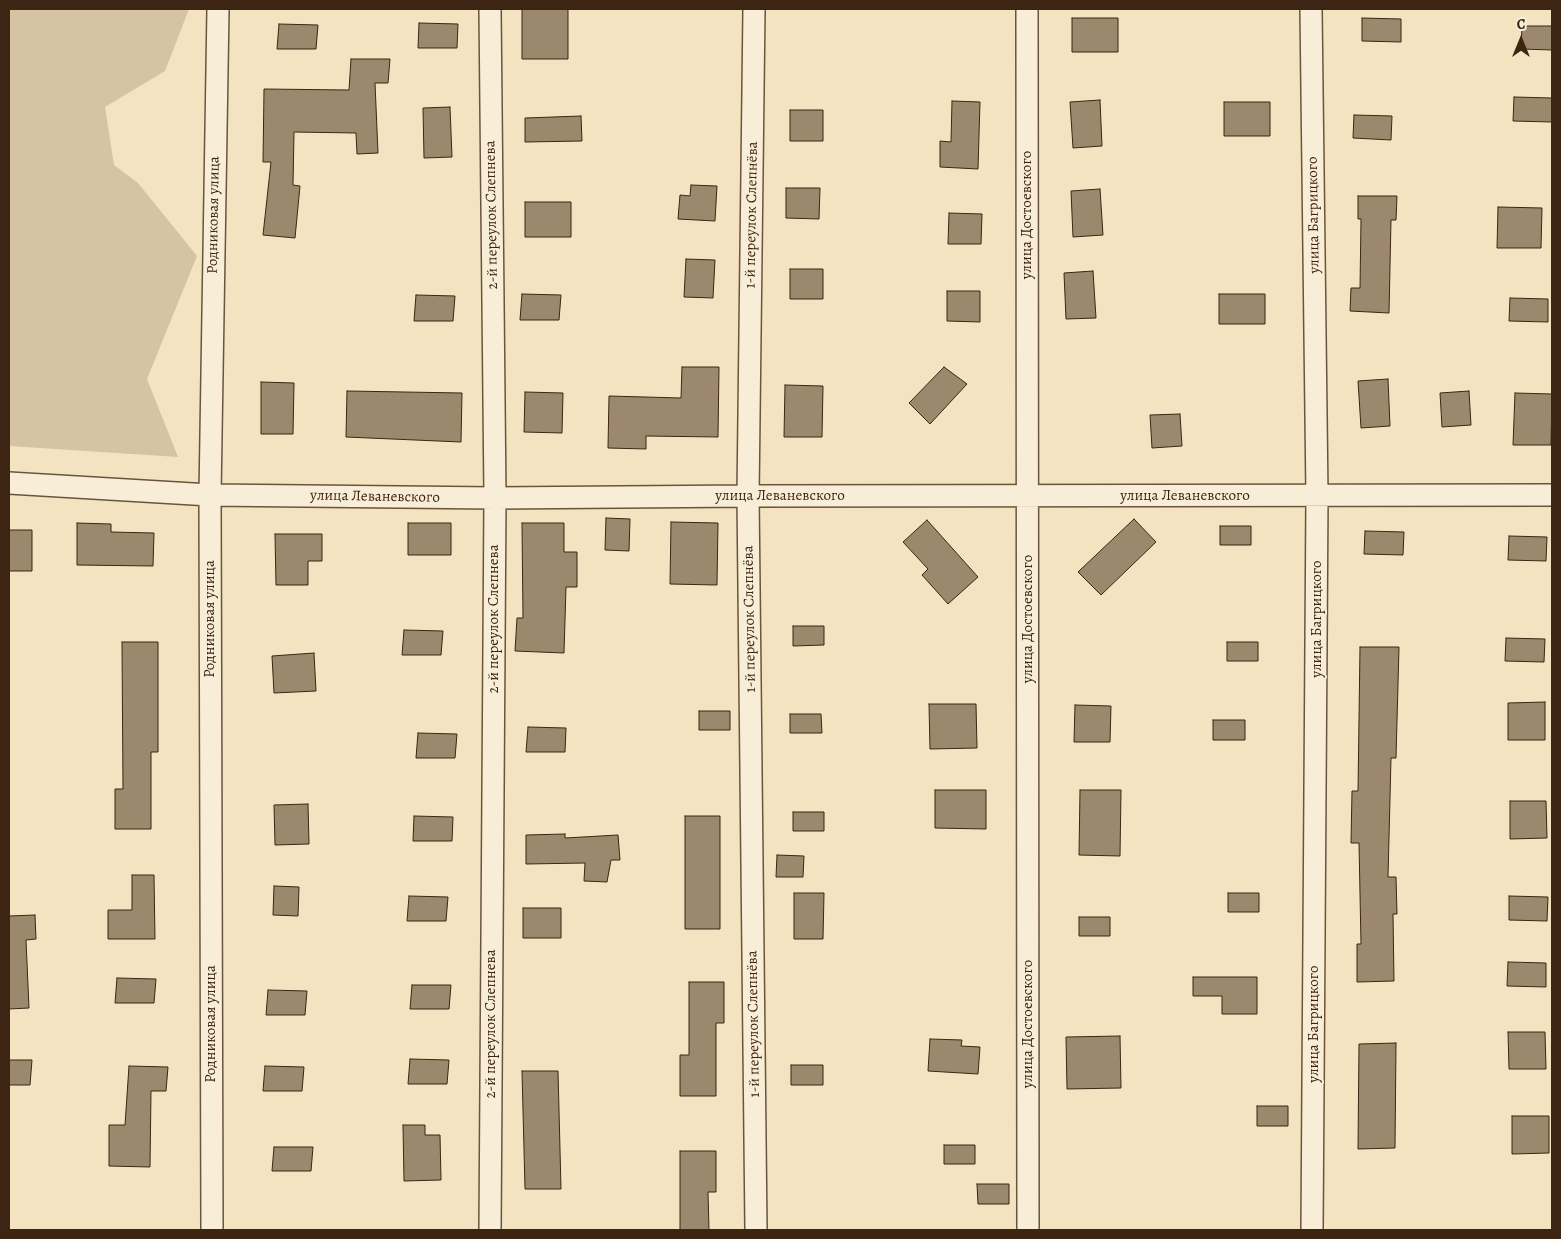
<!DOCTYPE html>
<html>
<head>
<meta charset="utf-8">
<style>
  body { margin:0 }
  #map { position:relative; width:1561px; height:1239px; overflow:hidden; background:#f4e3c0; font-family:Alegreya,serif }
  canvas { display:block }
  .frame { position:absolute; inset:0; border:10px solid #3d2513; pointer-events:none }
  .north { position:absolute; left:1496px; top:15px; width:50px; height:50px; -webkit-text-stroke:4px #f8edd6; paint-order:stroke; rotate:0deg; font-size:14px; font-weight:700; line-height:20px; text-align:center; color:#3d2513 }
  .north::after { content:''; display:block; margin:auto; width:18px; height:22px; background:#3d2513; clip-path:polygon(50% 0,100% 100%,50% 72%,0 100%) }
</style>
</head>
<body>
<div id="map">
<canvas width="1561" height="1239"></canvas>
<div class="frame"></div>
<div class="north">С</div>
</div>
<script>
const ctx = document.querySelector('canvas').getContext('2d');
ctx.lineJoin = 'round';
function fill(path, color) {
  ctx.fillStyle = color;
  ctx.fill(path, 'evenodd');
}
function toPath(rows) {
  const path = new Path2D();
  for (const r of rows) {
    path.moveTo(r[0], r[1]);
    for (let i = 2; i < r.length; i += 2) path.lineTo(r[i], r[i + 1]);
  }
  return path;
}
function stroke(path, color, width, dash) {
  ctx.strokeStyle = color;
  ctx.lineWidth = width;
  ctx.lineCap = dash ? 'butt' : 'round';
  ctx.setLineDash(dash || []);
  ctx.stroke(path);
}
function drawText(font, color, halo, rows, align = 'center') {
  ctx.font = font + ' Alegreya,serif';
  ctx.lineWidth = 4;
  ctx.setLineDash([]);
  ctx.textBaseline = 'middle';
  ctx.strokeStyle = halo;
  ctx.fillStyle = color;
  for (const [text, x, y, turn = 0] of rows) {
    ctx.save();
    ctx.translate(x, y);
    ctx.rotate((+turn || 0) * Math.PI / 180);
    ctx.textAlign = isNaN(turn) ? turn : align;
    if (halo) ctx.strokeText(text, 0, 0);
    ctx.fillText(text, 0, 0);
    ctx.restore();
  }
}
fill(toPath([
  [9,9,189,9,165,71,105,107,114,165,138,183,197,256,147,379,178,457,9,446]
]), '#d5c3a3');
const building = toPath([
  [522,9,568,9,568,59,522,59,522,9],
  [1072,18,1118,18,1118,52,1072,52,1072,18],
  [1362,18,1401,19,1401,42,1362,41,1362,18],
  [419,23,458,24,457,48,418,48,419,23],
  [279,24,318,25,316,49,277,49,279,24],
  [1522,26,1552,26,1552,50,1521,49,1522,26],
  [351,59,390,59,388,83,375,83,378,153,357,154,356,133,294,132,293,185,300,186,295,238,263,235,271,162,263,162,264,89,349,90,351,59],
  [1514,97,1552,98,1552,122,1513,121,1514,97],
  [1100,100,1102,146,1073,148,1070,102,1100,100],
  [952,101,980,102,978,169,940,167,940,141,951,142,952,101],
  [1224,102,1270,102,1270,136,1224,136,1224,102],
  [450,107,452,157,424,158,423,108,450,107],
  [790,110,823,110,823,141,790,141,790,110],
  [1354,115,1392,116,1391,140,1353,138,1354,115],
  [581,116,582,141,525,142,525,118,581,116],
  [691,185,717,186,715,221,678,219,680,195,690,196,691,185],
  [786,188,820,188,819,219,786,218,786,188],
  [1100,189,1103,235,1073,237,1071,191,1100,189],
  [1358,196,1397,196,1396,220,1391,220,1389,313,1350,311,1351,288,1360,288,1361,219,1358,219,1358,196],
  [525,202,571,202,571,237,525,237,525,202],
  [1498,207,1542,208,1541,248,1497,248,1498,207],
  [949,213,982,214,981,244,948,244,949,213],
  [686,259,715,260,713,298,684,297,686,259],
  [790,269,823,269,823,299,790,299,790,269],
  [1093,271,1096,318,1066,319,1064,273,1093,271],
  [947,291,980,291,980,322,947,321,947,291],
  [522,294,561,295,559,320,520,320,522,294],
  [1219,294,1265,294,1265,324,1219,324,1219,294],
  [416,295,455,296,453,321,414,321,416,295],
  [1510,298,1548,299,1548,322,1509,321,1510,298],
  [682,367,719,367,718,437,646,436,646,449,608,448,609,396,681,398,682,367],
  [944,367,967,384,930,424,909,403,944,367],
  [1388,379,1390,426,1361,428,1358,381,1388,379],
  [261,382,294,383,293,434,261,434,261,382],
  [785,385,823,386,822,437,784,437,785,385],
  [347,391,462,393,461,442,346,437,347,391],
  [1469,391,1471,425,1442,427,1440,393,1469,391],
  [525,392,563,393,562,433,524,432,525,392],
  [1515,393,1552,394,1551,445,1513,445,1515,393],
  [1180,414,1182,446,1152,448,1150,415,1180,414],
  [606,518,630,519,629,551,605,550,606,518],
  [1134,519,1156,542,1101,595,1078,572,1134,519],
  [927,520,978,577,948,604,922,575,928,569,903,542,927,520],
  [671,522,718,523,717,585,670,584,671,522],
  [77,523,111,524,111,532,154,533,153,566,77,565,77,523],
  [408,523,451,523,451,555,408,555,408,523],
  [522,523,564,523,564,552,577,552,577,587,566,587,564,653,515,651,517,618,523,618,522,523],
  [1220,526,1251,526,1251,545,1220,545,1220,526],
  [9,530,32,530,32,571,9,571,9,530],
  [1365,531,1404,532,1403,555,1364,554,1365,531],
  [275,534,322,534,322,561,308,561,308,585,276,585,275,534],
  [1509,536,1547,537,1546,561,1508,560,1509,536],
  [793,626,824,626,824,645,793,646,793,626],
  [404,630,443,631,441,655,402,655,404,630],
  [1506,638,1545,639,1544,662,1505,661,1506,638],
  [122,642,158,642,158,752,151,752,151,829,115,829,115,789,123,789,122,642],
  [1227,642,1258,642,1258,661,1227,661,1227,642],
  [1360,647,1399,647,1396,758,1391,758,1388,877,1396,877,1397,914,1393,914,1394,981,1357,982,1357,944,1361,944,1359,843,1351,843,1352,791,1358,791,1360,647],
  [314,653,316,691,274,693,272,656,314,653],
  [1545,702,1545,740,1508,740,1508,703,1545,702],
  [929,704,976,704,977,748,930,749,929,704],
  [1075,705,1111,706,1110,742,1074,742,1075,705],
  [699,711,730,711,730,730,699,730,699,711],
  [790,714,821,714,822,733,790,733,790,714],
  [1213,720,1245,720,1245,740,1213,740,1213,720],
  [528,727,566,728,565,752,526,752,528,727],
  [418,733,457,734,455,758,416,758,418,733],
  [935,790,986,790,986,829,935,828,935,790],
  [1080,790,1121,790,1120,856,1079,855,1080,790],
  [1510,801,1546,801,1547,838,1510,839,1510,801],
  [308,804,309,844,275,845,274,805,308,804],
  [793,812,824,812,824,831,793,831,793,812],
  [414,816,453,817,452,841,413,841,414,816],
  [685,816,720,816,720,929,685,929,685,816],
  [565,834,565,838,618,835,620,860,611,860,607,882,584,881,585,863,526,864,526,835,565,834],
  [777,855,804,856,803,877,776,877,777,855],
  [132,875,154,875,155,939,108,939,108,910,132,910,132,875],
  [274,886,299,887,298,916,273,915,274,886],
  [794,893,824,893,823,939,794,939,794,893],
  [1228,893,1259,893,1259,912,1228,912,1228,893],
  [409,896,448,897,446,921,407,921,409,896],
  [1509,896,1548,897,1547,921,1509,920,1509,896],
  [523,908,561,908,561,938,523,938,523,908],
  [35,915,36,939,26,940,29,1008,9,1009,9,916,35,915],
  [1079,917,1110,917,1110,936,1079,936,1079,917],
  [1508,962,1546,963,1546,987,1507,986,1508,962],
  [1193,977,1257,977,1257,1014,1222,1014,1222,996,1193,996,1193,977],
  [117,978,156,979,154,1003,115,1003,117,978],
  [689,982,724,982,724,1023,716,1023,716,1096,680,1096,680,1055,689,1055,689,982],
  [412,985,451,985,449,1009,410,1009,412,985],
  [268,990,307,991,305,1015,266,1015,268,990],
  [1508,1032,1545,1032,1546,1069,1509,1069,1508,1032],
  [1120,1036,1121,1088,1067,1089,1066,1037,1120,1036],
  [930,1039,962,1040,961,1046,980,1047,978,1074,928,1071,930,1039],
  [1396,1043,1395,1148,1358,1149,1359,1044,1396,1043],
  [410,1059,449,1060,447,1084,408,1084,410,1059],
  [9,1060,32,1060,30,1085,9,1085,9,1060],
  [791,1065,823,1065,823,1085,791,1085,791,1065],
  [129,1066,168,1067,166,1091,151,1091,150,1167,109,1166,109,1125,125,1125,129,1066],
  [265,1066,304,1067,302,1091,263,1091,265,1066],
  [522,1071,558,1071,561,1189,525,1189,522,1071],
  [1257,1106,1288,1106,1288,1126,1257,1126,1257,1106],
  [1512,1116,1549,1116,1549,1153,1512,1154,1512,1116],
  [403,1125,425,1125,425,1135,440,1135,441,1180,404,1181,403,1125],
  [944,1145,975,1145,975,1164,944,1164,944,1145],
  [274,1147,313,1147,311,1171,272,1171,274,1147],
  [680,1151,716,1151,716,1192,708,1192,709,1230,680,1230,680,1151],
  [977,1184,1009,1184,1009,1204,978,1204,977,1184]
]);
fill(building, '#9c886d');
stroke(building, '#3d2513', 1);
const street = toPath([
  [754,9,748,496,756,1230],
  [1027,9,1028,1230],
  [1311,9,1317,496,1312,1230],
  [9,483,210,495,495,498,748,496,1552,495],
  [212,1230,210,495,218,9],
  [490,1230,495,498,490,9]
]);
stroke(street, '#6b543e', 24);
stroke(street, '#f8edd6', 21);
drawText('15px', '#3d2513', '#f8edd6', [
  ["Родниковая улица",214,215,-89],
  ["2-й переулок Слепнева",492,215,-91],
  ["1-й переулок Слепнёва",752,215,-89],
  ["улица Достоевского",1027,215,-90],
  ["улица Багрицкого",1314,215,-91],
  ["улица Леваневского",780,496],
  ["улица Леваневского",1185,496],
  ["улица Леваневского",375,497,1],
  ["Родниковая улица",210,619,-90],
  ["2-й переулок Слепнева",494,619,-90],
  ["1-й переулок Слепнёва",750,619,-91],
  ["улица Достоевского",1028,619,-90],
  ["улица Багрицкого",1317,619,-90],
  ["Родниковая улица",211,1024,-90],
  ["2-й переулок Слепнева",491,1024,-90],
  ["1-й переулок Слепнёва",754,1024,-91],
  ["улица Достоевского",1028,1024,-90],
  ["улица Багрицкого",1314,1024,-90]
]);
</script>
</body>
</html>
